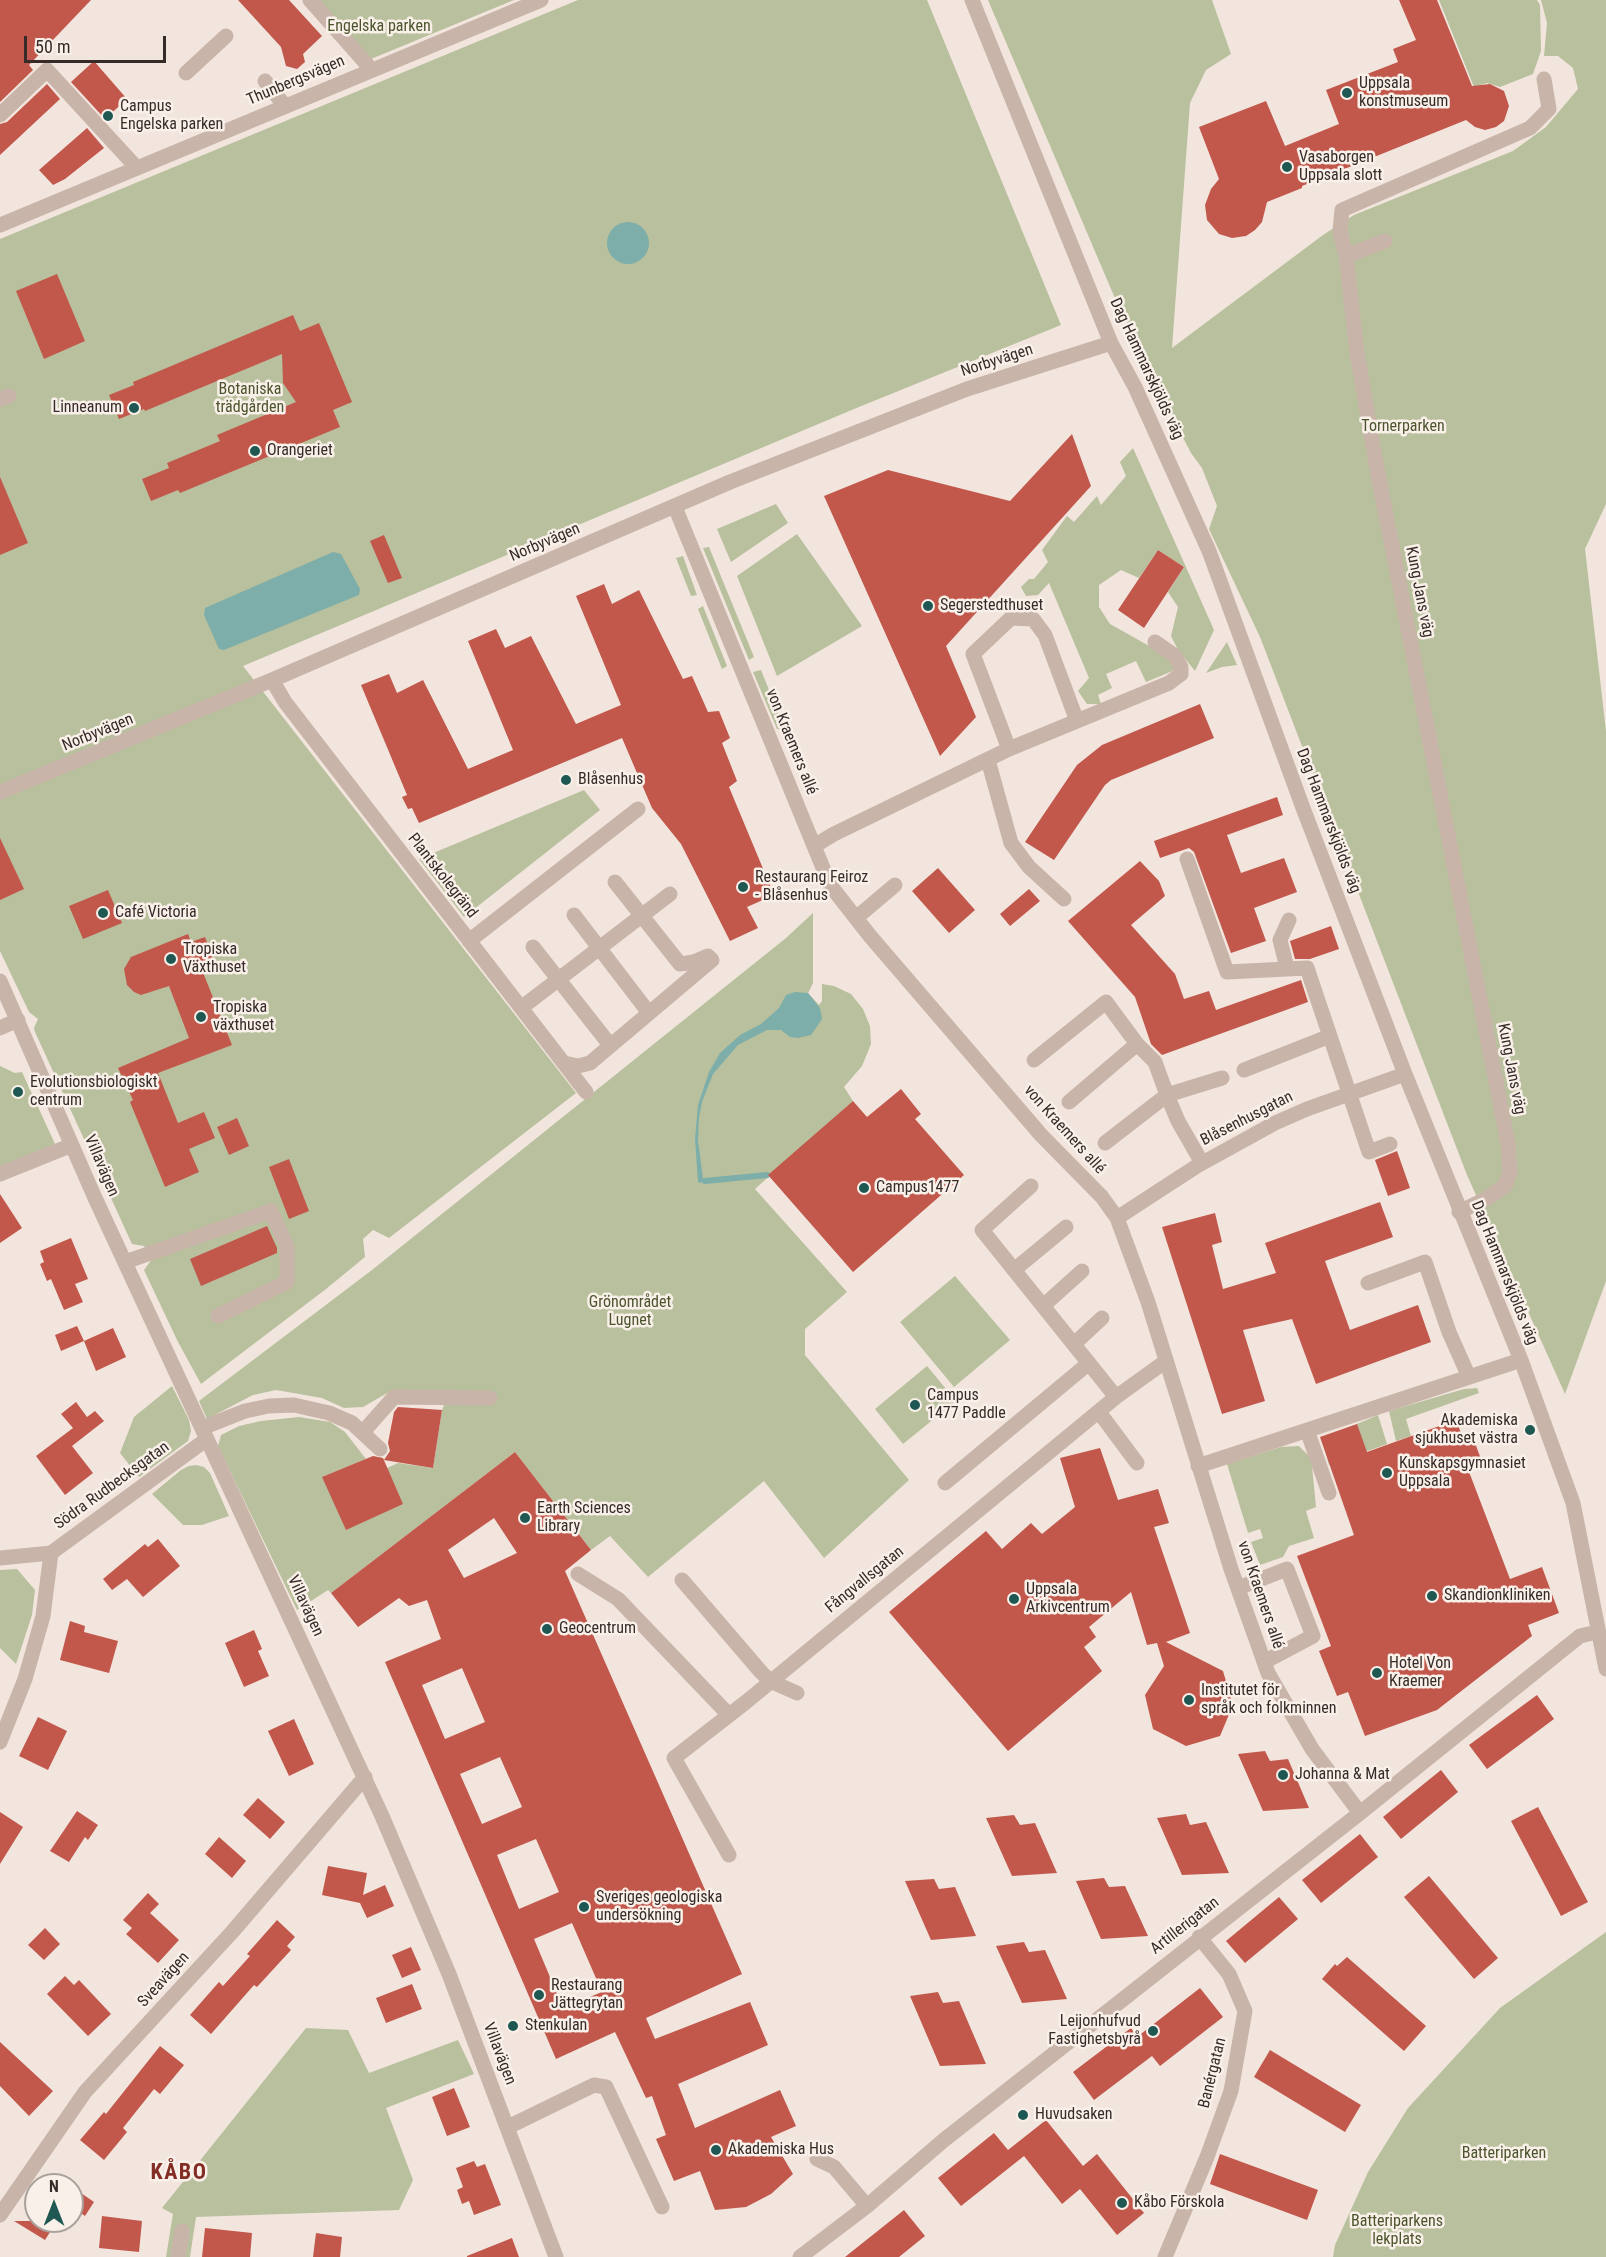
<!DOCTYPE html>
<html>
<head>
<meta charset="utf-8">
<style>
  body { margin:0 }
  #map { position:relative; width:1606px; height:2257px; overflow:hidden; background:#f1e5dd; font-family:"Roboto Condensed",sans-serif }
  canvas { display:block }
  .north { position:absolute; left:24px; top:2173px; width:60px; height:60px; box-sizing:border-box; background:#f9f0e9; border:2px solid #aba19c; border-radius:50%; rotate:0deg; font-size:16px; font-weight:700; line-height:24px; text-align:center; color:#372b29 }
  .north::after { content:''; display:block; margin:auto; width:21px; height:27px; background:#1f5753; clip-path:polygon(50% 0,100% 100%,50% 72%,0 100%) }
  .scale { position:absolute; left:24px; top:36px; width:142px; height:27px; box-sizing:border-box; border:3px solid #372b29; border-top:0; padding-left:8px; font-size:18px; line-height:21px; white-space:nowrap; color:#372b29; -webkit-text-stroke:4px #f9f0e9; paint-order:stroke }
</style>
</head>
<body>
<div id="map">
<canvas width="1606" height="2257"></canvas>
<div class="north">N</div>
<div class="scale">50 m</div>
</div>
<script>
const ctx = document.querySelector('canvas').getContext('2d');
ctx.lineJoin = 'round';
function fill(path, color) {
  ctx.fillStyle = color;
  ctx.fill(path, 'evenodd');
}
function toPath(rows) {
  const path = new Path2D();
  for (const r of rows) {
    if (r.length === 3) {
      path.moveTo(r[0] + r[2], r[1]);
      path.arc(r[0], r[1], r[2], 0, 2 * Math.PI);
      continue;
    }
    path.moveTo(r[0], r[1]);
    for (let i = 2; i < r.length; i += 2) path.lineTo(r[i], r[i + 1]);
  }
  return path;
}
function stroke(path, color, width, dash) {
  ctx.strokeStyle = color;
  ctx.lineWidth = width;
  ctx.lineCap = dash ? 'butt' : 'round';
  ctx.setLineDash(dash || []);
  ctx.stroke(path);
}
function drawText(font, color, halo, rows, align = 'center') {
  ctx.font = font + ' "Roboto Condensed",sans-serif';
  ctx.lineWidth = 5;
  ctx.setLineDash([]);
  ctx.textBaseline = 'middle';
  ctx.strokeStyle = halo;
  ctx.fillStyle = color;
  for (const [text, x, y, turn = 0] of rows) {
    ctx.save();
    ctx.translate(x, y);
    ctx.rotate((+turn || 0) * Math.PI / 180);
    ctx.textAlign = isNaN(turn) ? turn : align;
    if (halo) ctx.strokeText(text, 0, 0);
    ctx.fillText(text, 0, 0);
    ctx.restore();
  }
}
fill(toPath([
  [318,0,514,0,371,59],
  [578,0,927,0,1061,325,854,409,243,666,576,1093,389,1238,373,1230,363,1239,365,1257,326,1289,201,1384,178,1342,144,1270,152,1259,144,1246,132,1244,35,1032,34,1028,38,1019,29,1012,0,951,0,239],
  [988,0,1212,0,1231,54,1206,70,1190,103,1172,348,1323,235,1354,215,1513,151,1546,127,1578,89,1573,68,1558,56,1544,56,1547,23,1541,0,1606,0,1606,504,1585,549,1606,731,1606,1281,1565,1394,1467,1175,1260,637,1209,529,1217,506,1202,468,1191,453,1178,428,1114,296],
  [1439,0,1537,0,1540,5,1541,51,1533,74,1500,87,1487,83,1474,87],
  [1133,448,1214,630,1195,671,1178,650,1171,636,1178,607,1168,592,1184,567,1158,550,1139,578,1121,570,1099,585,1099,607,1110,624,1176,661,1175,670,1146,682,1136,661,1106,674,1112,688,1098,695,1101,704,1087,704,1078,691,1089,678,1049,583,1038,595,1026,596,1021,587,1029,579,1034,579,1048,562,1042,550,1067,516,1074,522,1097,496,1101,505,1126,476,1120,462],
  [776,504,788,523,731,562,717,529],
  [797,534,862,626,777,676,737,576],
  [709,547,754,657,749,660,703,548],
  [683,556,697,595,691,596,676,558],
  [703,606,727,666,722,669,698,609],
  [1227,642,1237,665,1222,667,1206,673],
  [761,670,785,730,777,729,753,672],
  [584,790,600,810,464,917,419,859],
  [813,913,813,983,808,993,819,1005,822,1001,822,984,834,986,851,994,863,1009,870,1026,871,1044,862,1066,844,1087,853,1101,755,1189,847,1292,805,1329,805,1355,909,1480,824,1558,764,1481,648,1577,610,1536,591,1550,515,1452,331,1593,328,1590,297,1610,218,1446,221,1435,239,1426,261,1421,299,1417,330,1422,345,1432,366,1459,323,1477,346,1529,387,1468,398,1463,433,1468,442,1410,448,1395,389,1392,363,1407,344,1408,322,1398,276,1390,253,1395,207,1419,199,1401,372,1270,786,938],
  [0,1066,15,1073,22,1072,55,1144,0,1167],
  [955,1276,1010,1340,954,1387,900,1322],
  [927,1366,956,1401,903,1444,875,1409],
  [172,1386,189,1420,191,1431,188,1441,139,1477,120,1453,134,1417],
  [1477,1388,1479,1393,1406,1419,1411,1436,1396,1441,1389,1411,1464,1389],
  [1378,1415,1387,1444,1329,1465,1326,1454,1357,1424],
  [1299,1446,1309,1456,1312,1466,1316,1507,1306,1511,1314,1538,1289,1546,1283,1557,1260,1565,1251,1542,1263,1538,1260,1529,1248,1533,1227,1464,1281,1447],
  [196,1465,204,1467,210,1473,229,1516,202,1525,183,1525,152,1494,181,1470,189,1466],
  [17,1569,35,1590,32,1615,16,1664,0,1648,0,1570],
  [1606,1932,1606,2257,1333,2257,1335,2245,1368,2172,1408,2108,1500,2008],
  [306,2028,348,2030,369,2073,458,2040,474,2074,386,2108,413,2180,399,2210,196,2217,190,2257,166,2257,173,2214,162,2208]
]), '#b9c09d');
fill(toPath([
  [628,243,21],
  [333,552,341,554,360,589,359,595,224,650,219,649,204,615,205,608],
  [795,992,808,993,820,1008,822,1019,811,1035,798,1038,790,1037,781,1030,767,1030,738,1045,713,1074,702,1102,699,1118,698,1140,703,1179,705,1181,700,1183,698,1182,695,1139,698,1105,709,1072,720,1053,740,1035,761,1024,779,1008,786,995]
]), '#7daea9');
stroke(toPath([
  [705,1181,767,1175]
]), '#7daea9', 6);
fill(toPath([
  [0,0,91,0,29,65,33,70,0,102],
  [238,0,289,0,322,36,303,54,305,62,297,69,286,66,281,47],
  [1399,0,1437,0,1472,86,1490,84,1504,91,1509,106,1504,121,1496,127,1485,130,1475,127,1466,120,1302,186,1302,188,1267,202,1262,222,1255,230,1246,236,1232,238,1219,234,1207,220,1205,205,1211,189,1219,179,1199,127,1266,101,1285,146,1339,124,1326,90,1398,62,1393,49,1416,40],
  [94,61,127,99,105,119,71,82],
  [47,84,60,99,0,155,0,124,7,122],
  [87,128,104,148,65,179,53,185,39,170],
  [57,274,85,341,44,359,16,291],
  [293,315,300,331,319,323,352,402,333,410,340,427,180,493,178,490,151,501,142,479,169,468,167,463,220,441,217,435,296,402,283,383,282,354,145,411,144,409,119,419,109,395,134,385,133,382],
  [1072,434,1091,486,946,646,976,717,940,756,824,496,888,470,1010,501],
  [0,477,28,543,0,555],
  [384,535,402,578,388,583,370,541],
  [1158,550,1184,567,1144,628,1118,610],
  [604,584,612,604,639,590,683,679,692,676,708,712,719,711,730,738,722,743,737,781,729,787,774,895,747,907,758,928,730,941,681,844,652,808,622,738,419,823,412,808,408,809,402,797,407,795,361,685,389,674,397,693,423,680,468,769,513,750,468,641,496,629,505,648,531,636,576,724,621,705,576,596],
  [1200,704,1214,738,1111,780,1105,785,1054,860,1025,842,1077,765,1102,745],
  [1277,797,1283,815,1227,835,1241,873,1284,858,1297,892,1254,908,1266,941,1231,953,1194,852,1189,848,1160,858,1154,841],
  [0,838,24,889,0,900],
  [1140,861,1159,881,1165,896,1131,925,1175,974,1184,999,1209,991,1216,1010,1301,980,1308,1002,1162,1055,1151,1044,1135,997,1068,921],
  [938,868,975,910,949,933,912,891],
  [1029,889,1040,901,1010,926,1000,914],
  [108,890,122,923,83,939,69,906],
  [1331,926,1339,949,1310,959,1295,959,1290,941],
  [188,934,191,942,205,937,213,959,200,965,232,1045,158,1073,178,1123,204,1112,215,1138,189,1149,199,1172,165,1187,130,1102,133,1100,118,1068,189,1038,169,986,141,995,134,992,127,985,124,969,131,957],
  [901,1089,921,1114,915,1119,964,1175,853,1272,768,1175,853,1101,867,1117],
  [237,1118,249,1146,229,1155,217,1127],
  [1397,1151,1410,1188,1388,1196,1375,1160],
  [289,1159,309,1211,289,1219,269,1167],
  [0,1194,22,1228,0,1243],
  [1380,1202,1393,1237,1325,1261,1350,1330,1418,1305,1431,1342,1316,1384,1292,1319,1243,1330,1265,1401,1222,1414,1162,1227,1215,1213,1222,1242,1212,1245,1223,1289,1276,1273,1265,1243],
  [267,1226,277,1248,277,1253,201,1286,190,1259],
  [71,1238,88,1279,75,1284,83,1302,64,1310,51,1279,47,1281,40,1264,44,1262,40,1251],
  [77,1326,84,1341,61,1351,55,1335],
  [113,1328,126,1357,96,1371,84,1341],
  [76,1402,87,1417,95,1411,104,1421,72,1446,93,1473,65,1495,36,1456,73,1428,61,1414],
  [398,1407,442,1410,433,1468,384,1460,390,1451,388,1443,394,1412],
  [1456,1420,1463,1438,1472,1435,1481,1459,1466,1464,1510,1579,1542,1567,1559,1613,1528,1625,1532,1636,1437,1710,1365,1736,1348,1692,1337,1696,1319,1651,1331,1646,1297,1556,1354,1535,1320,1437,1357,1424,1367,1452],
  [1100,1448,1118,1500,1158,1489,1169,1523,1154,1527,1190,1633,1166,1642,1223,1671,1233,1705,1220,1736,1186,1746,1153,1729,1145,1695,1164,1666,1157,1643,1147,1645,1131,1592,1089,1627,1096,1637,1084,1647,1102,1671,1008,1751,889,1612,986,1531,1002,1549,1031,1523,1042,1534,1075,1507,1060,1458],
  [515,1452,591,1550,565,1571,742,1974,646,2018,655,2039,750,2002,768,2045,678,2084,695,2128,780,2090,796,2126,771,2137,793,2174,771,2194,746,2207,715,2210,700,2171,674,2181,656,2139,666,2135,652,2096,646,2098,615,2032,556,2059,385,1662,441,1639,427,1600,409,1606,399,1598,358,1627,331,1593],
  [494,1518,517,1553,464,1578,448,1550],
  [462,1668,485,1722,445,1739,422,1685],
  [500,1757,522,1807,482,1824,460,1774],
  [536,1839,559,1892,519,1909,497,1855],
  [572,1923,602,1992,563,2008,534,1939],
  [373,1456,383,1458,403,1504,346,1530,322,1477],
  [158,1539,180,1566,143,1597,127,1579,112,1590,103,1579,145,1544,148,1547],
  [70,1621,85,1626,84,1632,118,1641,109,1673,60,1660],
  [254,1630,262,1649,258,1651,269,1676,244,1687,225,1643],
  [1537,1695,1554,1719,1487,1769,1469,1745],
  [38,1717,67,1731,48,1770,19,1756],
  [294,1719,314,1764,289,1776,268,1731],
  [1265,1751,1270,1761,1288,1759,1309,1808,1263,1811,1238,1754],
  [1441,1770,1458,1792,1401,1839,1383,1817],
  [258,1798,285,1822,270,1839,243,1815],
  [1538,1807,1588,1902,1561,1916,1511,1821],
  [77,1811,98,1825,88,1840,85,1837,69,1862,50,1851],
  [0,1812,23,1827,0,1864],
  [1186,1814,1190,1825,1206,1822,1229,1873,1182,1875,1157,1818],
  [1014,1815,1020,1825,1035,1823,1057,1873,1012,1876,986,1818],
  [1360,1834,1378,1857,1321,1903,1302,1880],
  [219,1837,246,1861,232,1878,205,1854],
  [328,1866,367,1873,363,1895,385,1885,394,1906,367,1918,360,1903,322,1895],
  [1429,1876,1498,1958,1474,1979,1404,1897],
  [1104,1878,1109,1887,1125,1886,1148,1936,1101,1939,1076,1881],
  [934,1879,939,1889,955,1887,976,1936,931,1940,905,1881],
  [148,1893,159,1904,150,1913,179,1940,158,1963,126,1934,132,1928,123,1920],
  [1279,1897,1298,1919,1245,1963,1226,1941],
  [277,1920,295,1937,287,1946,291,1950,257,1987,254,1985,211,2034,190,2015,219,1982,223,1986,250,1956,247,1954],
  [45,1928,60,1944,44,1960,28,1945],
  [1024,1942,1029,1952,1045,1950,1067,1999,1022,2003,996,1946],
  [411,1947,421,1970,402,1978,392,1955],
  [1347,1957,1426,2026,1404,2051,1322,1979,1335,1964,1337,1966],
  [65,1976,74,1985,79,1980,111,2014,88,2036,47,1994],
  [412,1984,422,2009,386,2023,376,1998],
  [1200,1988,1223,2017,1160,2066,1152,2056,1094,2100,1073,2072,1131,2028,1137,2037],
  [938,1992,943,2003,959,2001,986,2064,940,2066,910,1996],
  [0,2042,53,2091,29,2116,0,2086],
  [160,2046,184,2065,160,2094,154,2089,123,2128,127,2132,104,2160,80,2140,104,2112,106,2114],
  [1270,2050,1361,2105,1345,2132,1254,2077],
  [454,2088,470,2127,447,2136,432,2097],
  [1046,2120,1083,2166,1097,2154,1144,2213,1117,2235,1080,2189,1062,2204,1024,2156,961,2206,938,2178,994,2133,1008,2150],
  [1220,2154,1318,2190,1307,2220,1210,2184],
  [474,2161,477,2167,485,2164,501,2205,474,2215,469,2201,462,2204,457,2190,463,2187,456,2168],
  [78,2191,94,2202,85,2216,72,2207,72,2199],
  [904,2210,925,2236,899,2257,845,2257],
  [102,2216,142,2221,139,2252,99,2248],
  [14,2221,57,2221,45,2240],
  [205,2228,252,2233,250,2257,202,2257],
  [316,2233,342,2237,340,2257,313,2257],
  [512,2238,519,2257,467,2257,467,2256]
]), '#c2574b');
stroke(toPath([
  [310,0,371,69],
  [972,0,1111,343,1135,387,1209,551,1303,808,1405,1074,1521,1360,1573,1503,1606,1669],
  [186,73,226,36],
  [265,81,285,106],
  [0,115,47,70,137,168],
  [0,225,541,0],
  [1346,256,1385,241],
  [0,399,9,396],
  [675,507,830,885,870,936,1041,1135,1102,1197,1117,1218,1148,1302,1231,1569,1268,1673,1312,1749,1360,1813],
  [272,680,285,702,586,1092],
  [1009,749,973,654,1011,618,1033,619,1045,635,1077,721],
  [988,760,1011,843,1029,867,1064,899],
  [0,792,272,680,730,482,967,389,1111,343],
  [814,846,834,834,1009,749,1169,683,1181,674,1181,667,1175,656,1155,642],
  [1187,859,1227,972,1307,968,1369,1152,1390,1144],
  [574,915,649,1013],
  [856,918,895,885],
  [469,941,638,809],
  [533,947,610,1045],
  [1287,968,1280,940,1289,920],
  [0,981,95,1198,382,1816,449,1974,556,2257],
  [521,1008,670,894],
  [0,1028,18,1020],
  [1034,1060,1106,1002,1137,1044,1155,1062,1167,1095,1222,1078],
  [564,1063,578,1066,590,1063,712,960,708,956,694,962,680,964,615,882],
  [1244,1070,1330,1036],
  [1069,1102,1137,1044],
  [1105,1143,1167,1095,1178,1121,1202,1163],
  [0,1174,72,1145],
  [1031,1186,982,1230,1116,1397],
  [1459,1212,1486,1199,1505,1186,1510,1172,1508,1144,1377,469,1357,353,1346,256,1340,231,1342,210,1530,128,1549,109,1544,79],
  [1117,1218,1197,1166,1275,1123,1307,1109,1405,1074],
  [125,1262,271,1211,287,1246,287,1282,218,1316],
  [1014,1270,1066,1227],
  [1368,1283,1425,1262,1449,1332,1469,1377],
  [1043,1306,1082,1271],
  [1074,1344,1102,1318],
  [1099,1412,1137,1463],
  [202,1428,245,1411,269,1406,294,1405,329,1413,352,1423,380,1449],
  [1307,1430,1329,1493],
  [363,1432,394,1397,490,1398],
  [1198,1466,1521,1360],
  [945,1483,1089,1363],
  [0,1558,51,1553],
  [578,1574,618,1599,729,1715],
  [682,1580,761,1672,770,1681,797,1693],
  [1238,1588,1287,1569,1313,1636,1264,1662],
  [0,1742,25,1679,43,1616,51,1553,207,1439],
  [729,1855,674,1758,746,1702,1116,1397,1166,1361],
  [508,2127,594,2085,606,2087,662,2207],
  [817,2159,834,2167,867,2206],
  [0,2215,85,2092,233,1931,365,1777],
  [178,2257,182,2231],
  [800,2257,867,2206,944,2140,1360,1813,1580,1636,1597,1632],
  [1165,2257,1207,2157,1231,2091,1245,2011,1229,1974,1199,1937]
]), '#c9b4a9', 15);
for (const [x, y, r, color] of [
  [1347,93,6,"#1f5753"],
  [108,116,6,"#1f5753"],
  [1287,167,6,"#1f5753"],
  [134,408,6,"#1f5753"],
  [255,451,6,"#1f5753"],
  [928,606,6,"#1f5753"],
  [566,780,6,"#1f5753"],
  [743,887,6,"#1f5753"],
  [103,913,6,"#1f5753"],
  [171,959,6,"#1f5753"],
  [201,1017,6,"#1f5753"],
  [18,1092,6,"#1f5753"],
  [864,1188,6,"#1f5753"],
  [915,1405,6,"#1f5753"],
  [1530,1430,6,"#1f5753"],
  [1387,1473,6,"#1f5753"],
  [525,1518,6,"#1f5753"],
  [1432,1596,6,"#1f5753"],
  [1014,1599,6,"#1f5753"],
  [547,1629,6,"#1f5753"],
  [1377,1673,6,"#1f5753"],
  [1189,1700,6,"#1f5753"],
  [1283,1775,6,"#1f5753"],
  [584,1907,6,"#1f5753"],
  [539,1995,6,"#1f5753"],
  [513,2026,6,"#1f5753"],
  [1153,2031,6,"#1f5753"],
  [1023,2115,6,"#1f5753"],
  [716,2150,6,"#1f5753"],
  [1122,2203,6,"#1f5753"]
]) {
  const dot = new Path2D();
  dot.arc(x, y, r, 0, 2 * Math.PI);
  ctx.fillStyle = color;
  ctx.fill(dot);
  stroke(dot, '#f9f0e9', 2);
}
drawText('16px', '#4b542d', '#f9f0e9', [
  ["Engelska parken",379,27],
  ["Botaniska",250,390],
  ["trädgården",250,408],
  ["Tornerparken",1403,427],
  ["Grönområdet",630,1303],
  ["Lugnet",630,1321],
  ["Batteriparken",1504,2154],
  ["Batteriparkens",1397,2222],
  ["lekplats",1397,2240]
]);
drawText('16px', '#372b29', '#f9f0e9', [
  ["Thunbergsvägen",296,81,-23],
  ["Norbyvägen",997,361,-18],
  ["Dag Hammarskjölds väg",1146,369,65],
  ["Norbyvägen",545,543,-23],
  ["Kung Jans väg",1419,592,79],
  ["Norbyvägen",98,733,-22],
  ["von Kraemers allé",791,742,68],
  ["Dag Hammarskjölds väg",1328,821,69],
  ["Plantskolegränd",442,876,52],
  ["Kung Jans väg",1511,1069,79],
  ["Blåsenhusgatan",1247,1119,-27],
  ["von Kraemers allé",1064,1130,48],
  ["Villavägen",101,1166,67],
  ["Dag Hammarskjölds väg",1504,1273,68],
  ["Södra Rudbecksgatan",112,1486,-36],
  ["Fångvallsgatan",865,1580,-39],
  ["von Kraemers allé",1260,1595,71],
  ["Villavägen",305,1606,65],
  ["Artillerigatan",1185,1926,-38],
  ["Sveavägen",164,1980,-48],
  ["Villavägen",499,2054,69],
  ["Banérgatan",1213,2073,-76]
]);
drawText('16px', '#372b29', '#f9f0e9', [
  ["Uppsala",1359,84],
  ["konstmuseum",1359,102],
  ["Campus",120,107],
  ["Engelska parken",120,125],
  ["Vasaborgen",1299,158],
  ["Uppsala slott",1299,176],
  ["Linneanum",122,408,"right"],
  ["Orangeriet",267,451],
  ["Segerstedthuset",940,606],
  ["Blåsenhus",578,780],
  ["Restaurang Feiroz",755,878],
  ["- Blåsenhus",755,896],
  ["Café Victoria",115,913],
  ["Tropiska",183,950],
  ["Växthuset",183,968],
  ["Tropiska",213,1008],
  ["växthuset",213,1026],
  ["Evolutionsbiologiskt",30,1083],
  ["centrum",30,1101],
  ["Campus1477",876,1188],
  ["Campus",927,1396],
  ["1477 Paddle",927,1414],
  ["Akademiska",1518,1421,"right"],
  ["sjukhuset västra",1518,1439,"right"],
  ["Kunskapsgymnasiet",1399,1464],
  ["Uppsala",1399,1482],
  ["Earth Sciences",537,1509],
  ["Library",537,1527],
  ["Uppsala",1026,1590],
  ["Arkivcentrum",1026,1608],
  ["Skandionkliniken",1444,1596],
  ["Geocentrum",559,1629],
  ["Hotel Von",1389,1664],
  ["Kraemer",1389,1682],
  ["Institutet för",1201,1691],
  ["språk och folkminnen",1201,1709],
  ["Johanna & Mat",1295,1775],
  ["Sveriges geologiska",596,1898],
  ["undersökning",596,1916],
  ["Restaurang",551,1986],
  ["Jättegrytan",551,2004],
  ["Leijonhufvud",1141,2022,"right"],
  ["Fastighetsbyrå",1141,2040,"right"],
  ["Stenkulan",525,2026],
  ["Huvudsaken",1035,2115],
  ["Akademiska Hus",728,2150],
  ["Kåbo Förskola",1134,2203]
], 'left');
ctx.letterSpacing = '1.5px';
drawText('bold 22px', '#832e24', '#f9f0e9', [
  ["KÅBO",179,2173]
]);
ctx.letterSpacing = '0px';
</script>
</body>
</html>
